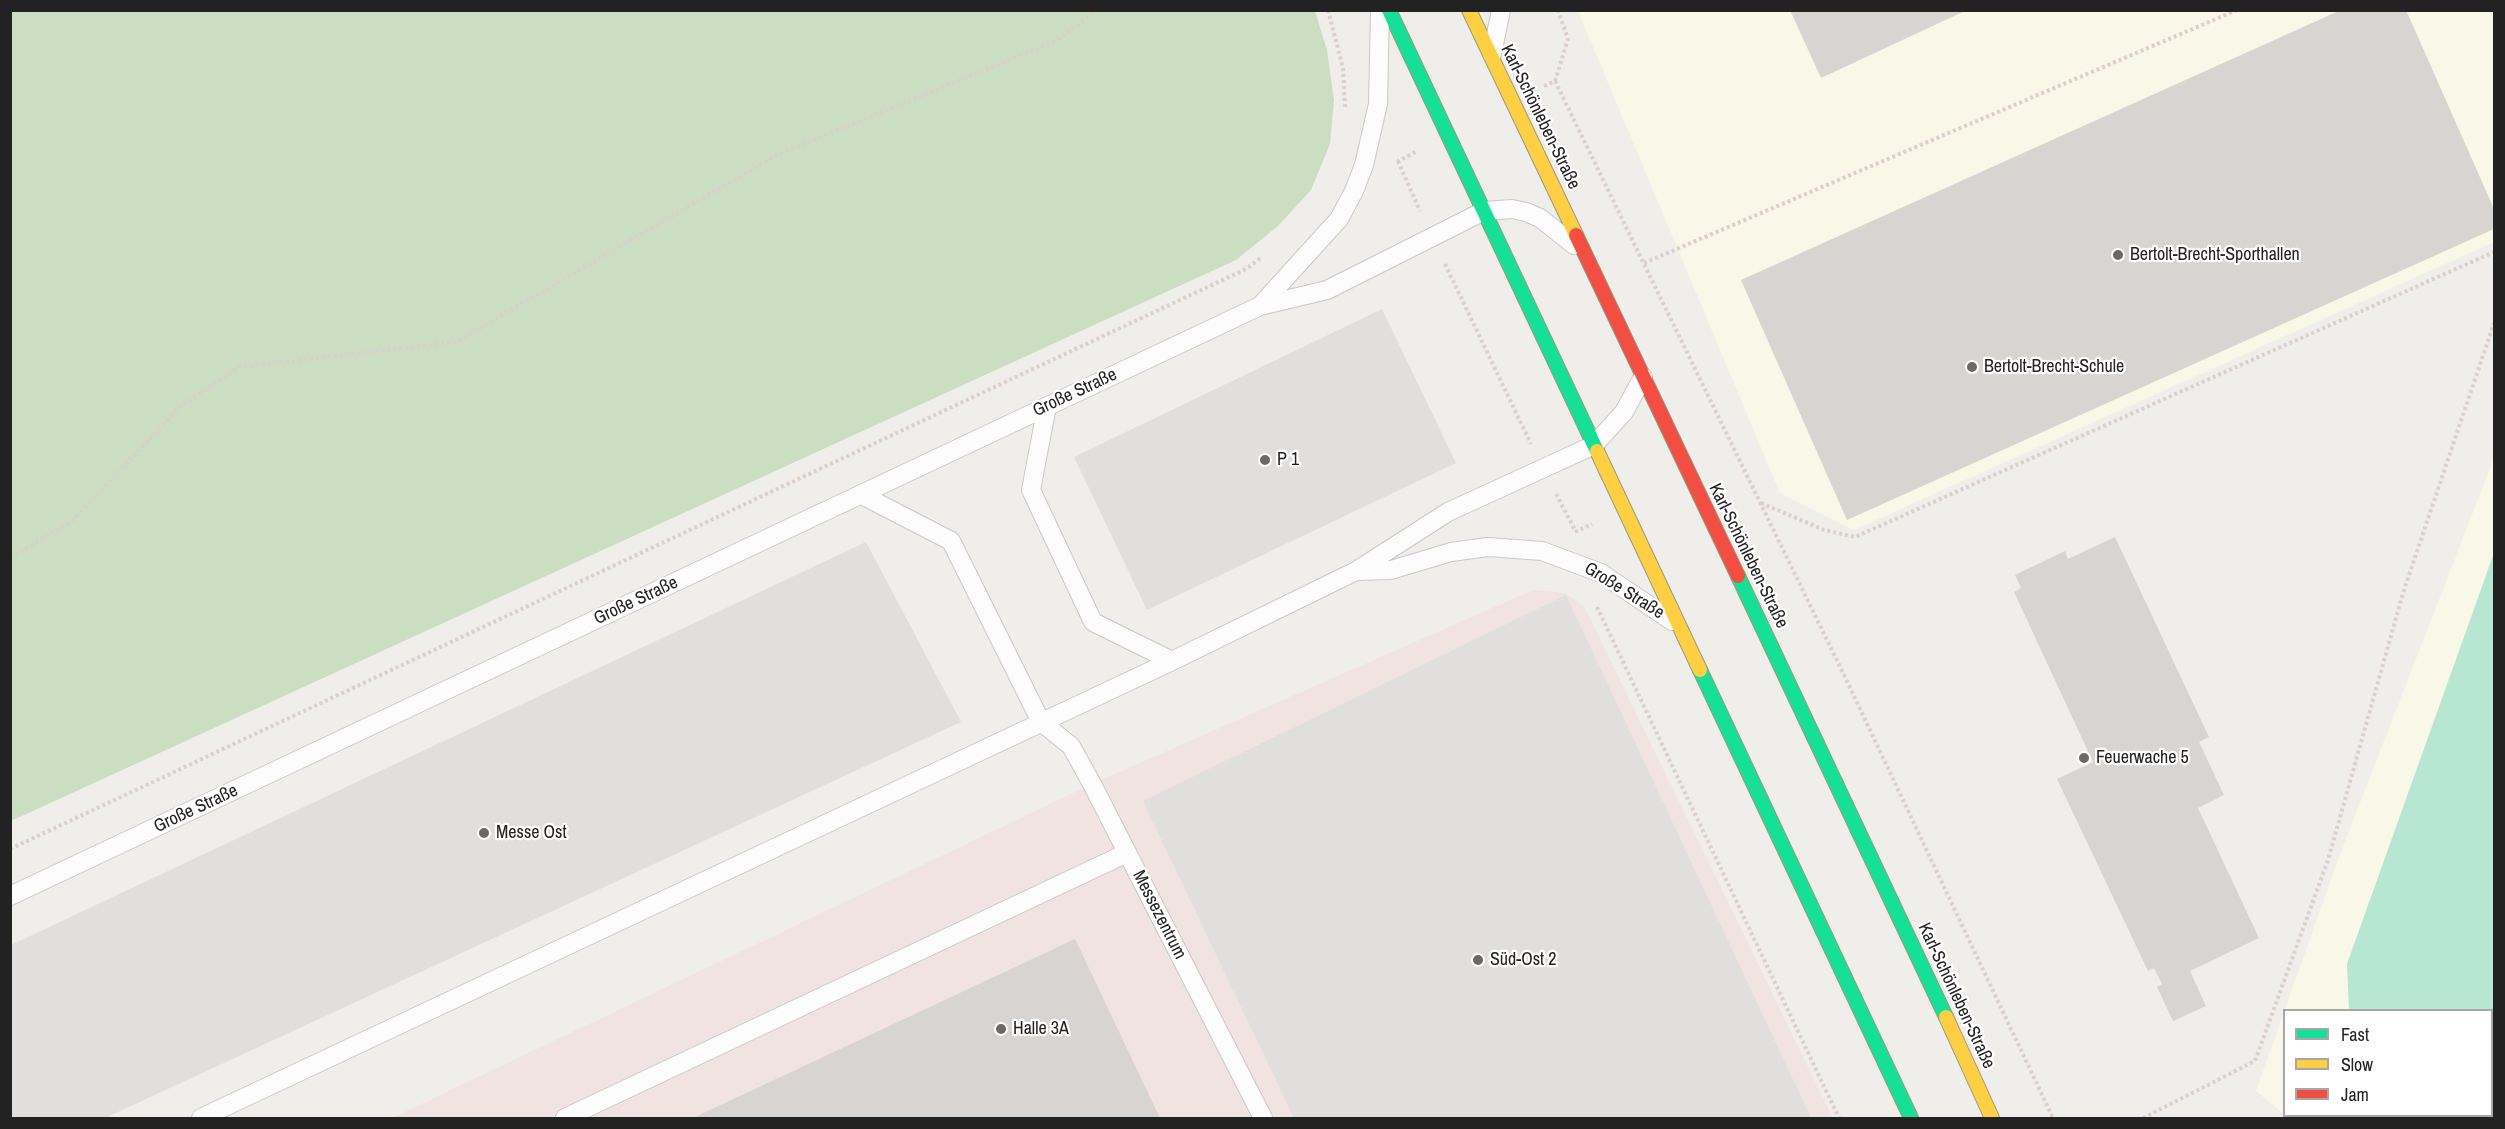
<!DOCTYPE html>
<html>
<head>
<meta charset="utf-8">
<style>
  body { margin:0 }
  #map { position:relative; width:2505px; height:1129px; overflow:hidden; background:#f0eeeb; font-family:"Archivo Narrow",sans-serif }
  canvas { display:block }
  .frame { position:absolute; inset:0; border:12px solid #222; pointer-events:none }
  .legend { position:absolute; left:2283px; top:1009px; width:210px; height:108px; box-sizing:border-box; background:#fff; border:2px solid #a7a7a7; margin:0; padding:8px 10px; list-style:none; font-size:18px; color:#222 }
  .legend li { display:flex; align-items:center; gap:12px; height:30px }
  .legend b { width:30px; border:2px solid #a7a7a7 }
</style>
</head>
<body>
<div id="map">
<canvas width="2505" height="1129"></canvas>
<div class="frame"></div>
<ul class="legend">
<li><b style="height:8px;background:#16e098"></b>Fast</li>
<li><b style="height:8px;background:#ffcf43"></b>Slow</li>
<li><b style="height:8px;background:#f24e42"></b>Jam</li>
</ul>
</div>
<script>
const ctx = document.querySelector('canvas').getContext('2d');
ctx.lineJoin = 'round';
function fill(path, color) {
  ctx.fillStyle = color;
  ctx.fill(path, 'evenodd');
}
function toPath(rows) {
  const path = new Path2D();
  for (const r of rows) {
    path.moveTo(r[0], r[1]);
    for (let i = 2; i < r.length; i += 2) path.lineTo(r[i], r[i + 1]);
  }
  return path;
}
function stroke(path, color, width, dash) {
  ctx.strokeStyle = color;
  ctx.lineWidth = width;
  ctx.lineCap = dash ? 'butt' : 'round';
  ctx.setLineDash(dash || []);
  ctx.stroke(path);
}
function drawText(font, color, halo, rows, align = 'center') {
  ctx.font = font + ' "Archivo Narrow",sans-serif';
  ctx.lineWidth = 4.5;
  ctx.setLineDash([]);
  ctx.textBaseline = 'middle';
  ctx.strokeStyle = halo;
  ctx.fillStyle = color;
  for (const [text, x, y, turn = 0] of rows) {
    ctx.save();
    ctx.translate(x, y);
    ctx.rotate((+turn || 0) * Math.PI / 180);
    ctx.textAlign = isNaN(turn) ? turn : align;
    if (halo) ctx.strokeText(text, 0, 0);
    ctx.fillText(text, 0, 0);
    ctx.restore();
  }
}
fill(toPath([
  [1533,590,1565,593,1584,606,1833,1118,392,1118,1092,784]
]), '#f1e3e1');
fill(toPath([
  [1578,11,2494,11,2494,242,1854,530,1780,493],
  [2494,458,2494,1118,2290,1118,2286,1116,2492,1116,2492,1010,2284,1010,2284,1114,2256,1091,2339,857]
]), '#f8f7e8');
fill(toPath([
  [10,11,1315,11,1327,50,1334,100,1330,144,1311,190,1278,226,1236,260,11,821]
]), '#cbdec1');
fill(toPath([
  [2494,553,2494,1118,2369,1118,2368,1116,2492,1116,2492,1010,2349,1010,2347,964]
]), '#b7e6d2');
fill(toPath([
  [1382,309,1456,463,1147,610,1074,457],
  [866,542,961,722,105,1118,11,1118,11,945],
  [1566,595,1811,1118,1294,1118,1143,801]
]), '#e0dfde');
fill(toPath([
  [1790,10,1967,10,1821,78],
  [2341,10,2406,10,2494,209,2494,229,1847,520,1741,280],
  [2115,537,2209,737,2199,742,2224,795,2198,808,2259,938,2190,971,2206,1006,2173,1021,2157,987,2162,984,2154,968,2148,971,2057,779,2093,762,2014,592,2021,588,2015,575,2065,551,2068,559],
  [1075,939,1160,1118,693,1118]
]), '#d7d4d2');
const lane = toPath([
  [1492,54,1501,10],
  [1260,306,1339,219,1354,191,1364,165,1378,104,1380,10],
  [1047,406,1031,490,1093,622,1172,661],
  [862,495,951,541,1041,722,1071,746,1092,784,1263,1118],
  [1358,571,1391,570,1451,552,1488,547,1542,551,1601,573,1672,621],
  [10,896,1260,306,1327,290,1484,211,1512,209,1526,212,1540,218,1574,245],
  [201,1118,1172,661,1356,571,1448,512,1594,445,1624,412,1643,377],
  [565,1118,1127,853]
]);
const fast = toPath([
  [1389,10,1597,451],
  [1738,576,1946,1017],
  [1700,670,1911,1118]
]);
const slow = toPath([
  [1469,10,1576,235],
  [1597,451,1700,670],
  [1946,1017,1992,1118]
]);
const jam = toPath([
  [1576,235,1738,576]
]);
stroke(lane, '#c9c8c7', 20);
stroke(fast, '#999a82', 16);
stroke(slow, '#999a82', 16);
stroke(jam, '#999a82', 16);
stroke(toPath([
  [1328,10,1343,68,1345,107],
  [1555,81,1844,675,2053,1118],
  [1544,86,1555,81,1568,39,1558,10],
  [1398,161,1420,211],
  [1397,162,1417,151],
  [1644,263,2237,10],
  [1445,264,1531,444],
  [1556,494,1575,530],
  [1761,503,1824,530,1855,537,2494,252],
  [1575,532,1592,524],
  [10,558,71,522,181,406,239,367,456,342,777,155,1058,40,1096,10],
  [1597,607,1839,1118],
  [10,849,1246,269,1262,257],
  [2143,1118,2255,1061,2328,860,2403,593,2494,323]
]), '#dccecd', 4, [3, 3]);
stroke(lane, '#fdfcfc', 18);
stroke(fast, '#16e098', 14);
stroke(slow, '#ffcf43', 14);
stroke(jam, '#f24e42', 14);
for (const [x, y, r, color] of [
  [2118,255,6,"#6a6968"],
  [1972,367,6,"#6a6968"],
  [1265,460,6,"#6a6968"],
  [2084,758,6,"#6a6968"],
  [484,833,6,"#6a6968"],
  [1478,960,6,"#6a6968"],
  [1001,1029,6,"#6a6968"]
]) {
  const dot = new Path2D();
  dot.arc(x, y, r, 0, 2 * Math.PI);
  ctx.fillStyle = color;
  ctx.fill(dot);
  stroke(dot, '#fff', 2);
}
drawText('18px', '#222', '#fff', [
  ["Karl-Schönleben-Straße",1540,117,64],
  ["Große Straße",1075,393,-25],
  ["Karl-Schönleben-Straße",1748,556,64],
  ["Große Straße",1624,591,32],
  ["Große Straße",636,601,-25],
  ["Große Straße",196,809,-25],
  ["Messezentrum",1159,915,63],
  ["Karl-Schönleben-Straße",1956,996,65]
]);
drawText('18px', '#222', '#fff', [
  ["Bertolt-Brecht-Sporthallen",2130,255],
  ["Bertolt-Brecht-Schule",1984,367],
  ["P 1",1277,460],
  ["Feuerwache 5",2096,758],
  ["Messe Ost",496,833],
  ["Süd-Ost 2",1490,960],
  ["Halle 3A",1013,1029]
], 'left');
</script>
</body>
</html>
